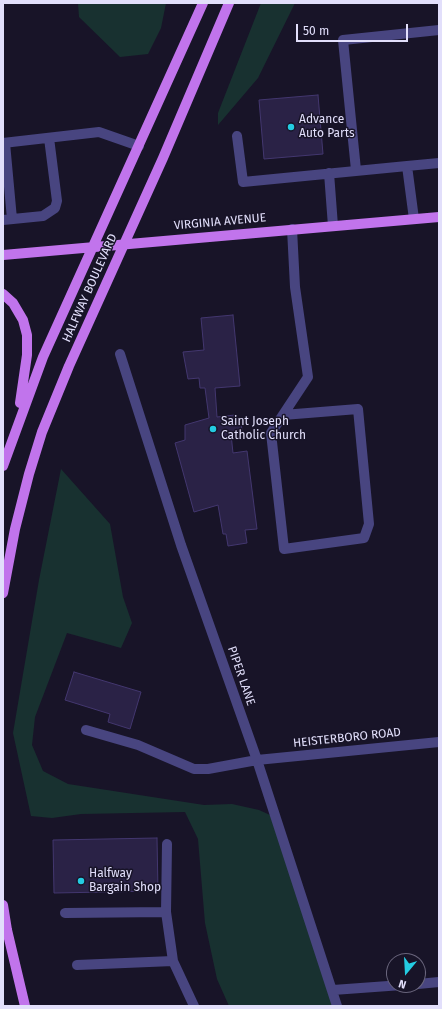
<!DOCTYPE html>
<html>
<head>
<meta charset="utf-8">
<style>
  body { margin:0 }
  #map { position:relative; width:442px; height:1009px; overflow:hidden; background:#181428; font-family:"Fira Sans",sans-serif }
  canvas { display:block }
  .frame { position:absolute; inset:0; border:4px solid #e2dffb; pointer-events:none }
  .north { position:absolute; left:386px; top:953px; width:40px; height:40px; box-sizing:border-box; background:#181428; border:1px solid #69657c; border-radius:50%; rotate:198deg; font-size:11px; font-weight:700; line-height:16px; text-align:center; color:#e2dffb }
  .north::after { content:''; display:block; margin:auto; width:14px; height:18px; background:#24cce2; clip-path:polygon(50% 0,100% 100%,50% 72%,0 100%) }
  .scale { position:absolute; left:296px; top:24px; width:112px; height:18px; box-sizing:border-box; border:2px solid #e2dffb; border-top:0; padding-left:5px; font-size:12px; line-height:14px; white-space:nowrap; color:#e2dffb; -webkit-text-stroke:3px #181428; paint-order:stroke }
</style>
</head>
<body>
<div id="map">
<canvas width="442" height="1009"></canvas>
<div class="frame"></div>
<div class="north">N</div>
<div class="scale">50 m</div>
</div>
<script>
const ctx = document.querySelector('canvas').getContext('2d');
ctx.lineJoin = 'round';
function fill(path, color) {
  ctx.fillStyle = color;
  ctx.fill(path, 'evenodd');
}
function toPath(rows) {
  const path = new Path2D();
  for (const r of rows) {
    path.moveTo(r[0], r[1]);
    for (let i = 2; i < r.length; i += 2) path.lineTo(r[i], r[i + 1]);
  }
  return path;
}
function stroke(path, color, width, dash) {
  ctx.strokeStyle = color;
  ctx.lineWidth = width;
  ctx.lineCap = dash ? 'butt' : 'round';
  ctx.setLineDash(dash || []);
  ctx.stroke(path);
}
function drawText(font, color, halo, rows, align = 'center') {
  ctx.font = font + ' "Fira Sans",sans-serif';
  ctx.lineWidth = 3;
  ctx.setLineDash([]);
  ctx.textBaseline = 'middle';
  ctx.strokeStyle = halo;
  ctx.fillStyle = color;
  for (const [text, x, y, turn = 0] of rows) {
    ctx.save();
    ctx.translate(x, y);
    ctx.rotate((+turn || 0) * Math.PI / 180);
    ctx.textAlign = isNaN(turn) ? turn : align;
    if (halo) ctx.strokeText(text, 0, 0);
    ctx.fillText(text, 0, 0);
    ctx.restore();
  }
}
fill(toPath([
  [78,3,166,3,161,28,148,54,120,57,79,17],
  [261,3,295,3,258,78,218,125,218,113],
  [61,469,110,524,123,597,132,623,121,648,67,633,35,717,32,745,43,771,68,784,204,805,232,804,259,810,270,815,342,1006,229,1006,217,979,205,923,198,839,185,812,81,814,52,818,31,816,13,733,39,580]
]), '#183130');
const building = toPath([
  [318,95,323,154,264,159,259,100,318,95],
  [233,315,240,386,215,388,217,417,235,415,235,418,241,418,242,433,231,434,233,453,247,451,257,529,245,530,247,543,228,546,226,534,223,534,218,505,194,512,175,443,185,440,185,425,209,418,205,388,200,388,199,378,188,379,183,352,204,350,201,318,233,315],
  [74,672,141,692,130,729,108,722,110,714,65,700,74,672],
  [157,838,158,891,54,893,53,840,157,838]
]);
fill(building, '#2a2246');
stroke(building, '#43376f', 1);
stroke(toPath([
  [237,136,243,182,407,166,414,219],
  [3,143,99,132,139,146],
  [5,143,12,219],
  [407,166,439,163],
  [356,170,343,40,439,30],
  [329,173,333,226],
  [3,220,43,216,55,208,57,201,49,138],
  [120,354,181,545,257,760,337,1006],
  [283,415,358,409,369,524,364,538,284,549,271,433,308,377,295,287,292,229],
  [86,730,138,745,194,769,208,769,257,760,439,742],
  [167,844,166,912,173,961,194,1006],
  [65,913,166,912],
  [77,965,173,961],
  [418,984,439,982],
  [333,990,402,985]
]), '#484580', 10);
stroke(toPath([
  [3,255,439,217],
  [3,294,13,303,23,320,27,335,27,355,20,403],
  [3,466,43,357,203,3],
  [3,593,15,529,29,474,42,432,69,366,163,158,229,3],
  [3,905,7,930,25,1006]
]), '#c174ec', 10);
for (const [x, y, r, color] of [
  [291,127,4,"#24cce2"],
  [213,429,4,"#24cce2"],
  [81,881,4,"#24cce2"]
]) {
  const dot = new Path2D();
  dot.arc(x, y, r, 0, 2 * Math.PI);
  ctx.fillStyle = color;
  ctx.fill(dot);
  stroke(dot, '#181428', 1.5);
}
drawText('12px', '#e2dffb', '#181428', [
  ["Advance",299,120],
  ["Auto Parts",299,134],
  ["Saint Joseph",221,422],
  ["Catholic Church",221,436],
  ["Halfway",89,874],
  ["Bargain Shop",89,888]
], 'left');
drawText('12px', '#e2dffb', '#181428', [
  ["VIRGINIA AVENUE",220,222,-5],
  ["HALFWAY BOULEVARD",90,288,-66],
  ["PIPER LANE",241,676,71],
  ["HEISTERBORO ROAD",347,738,-6]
]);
</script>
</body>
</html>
